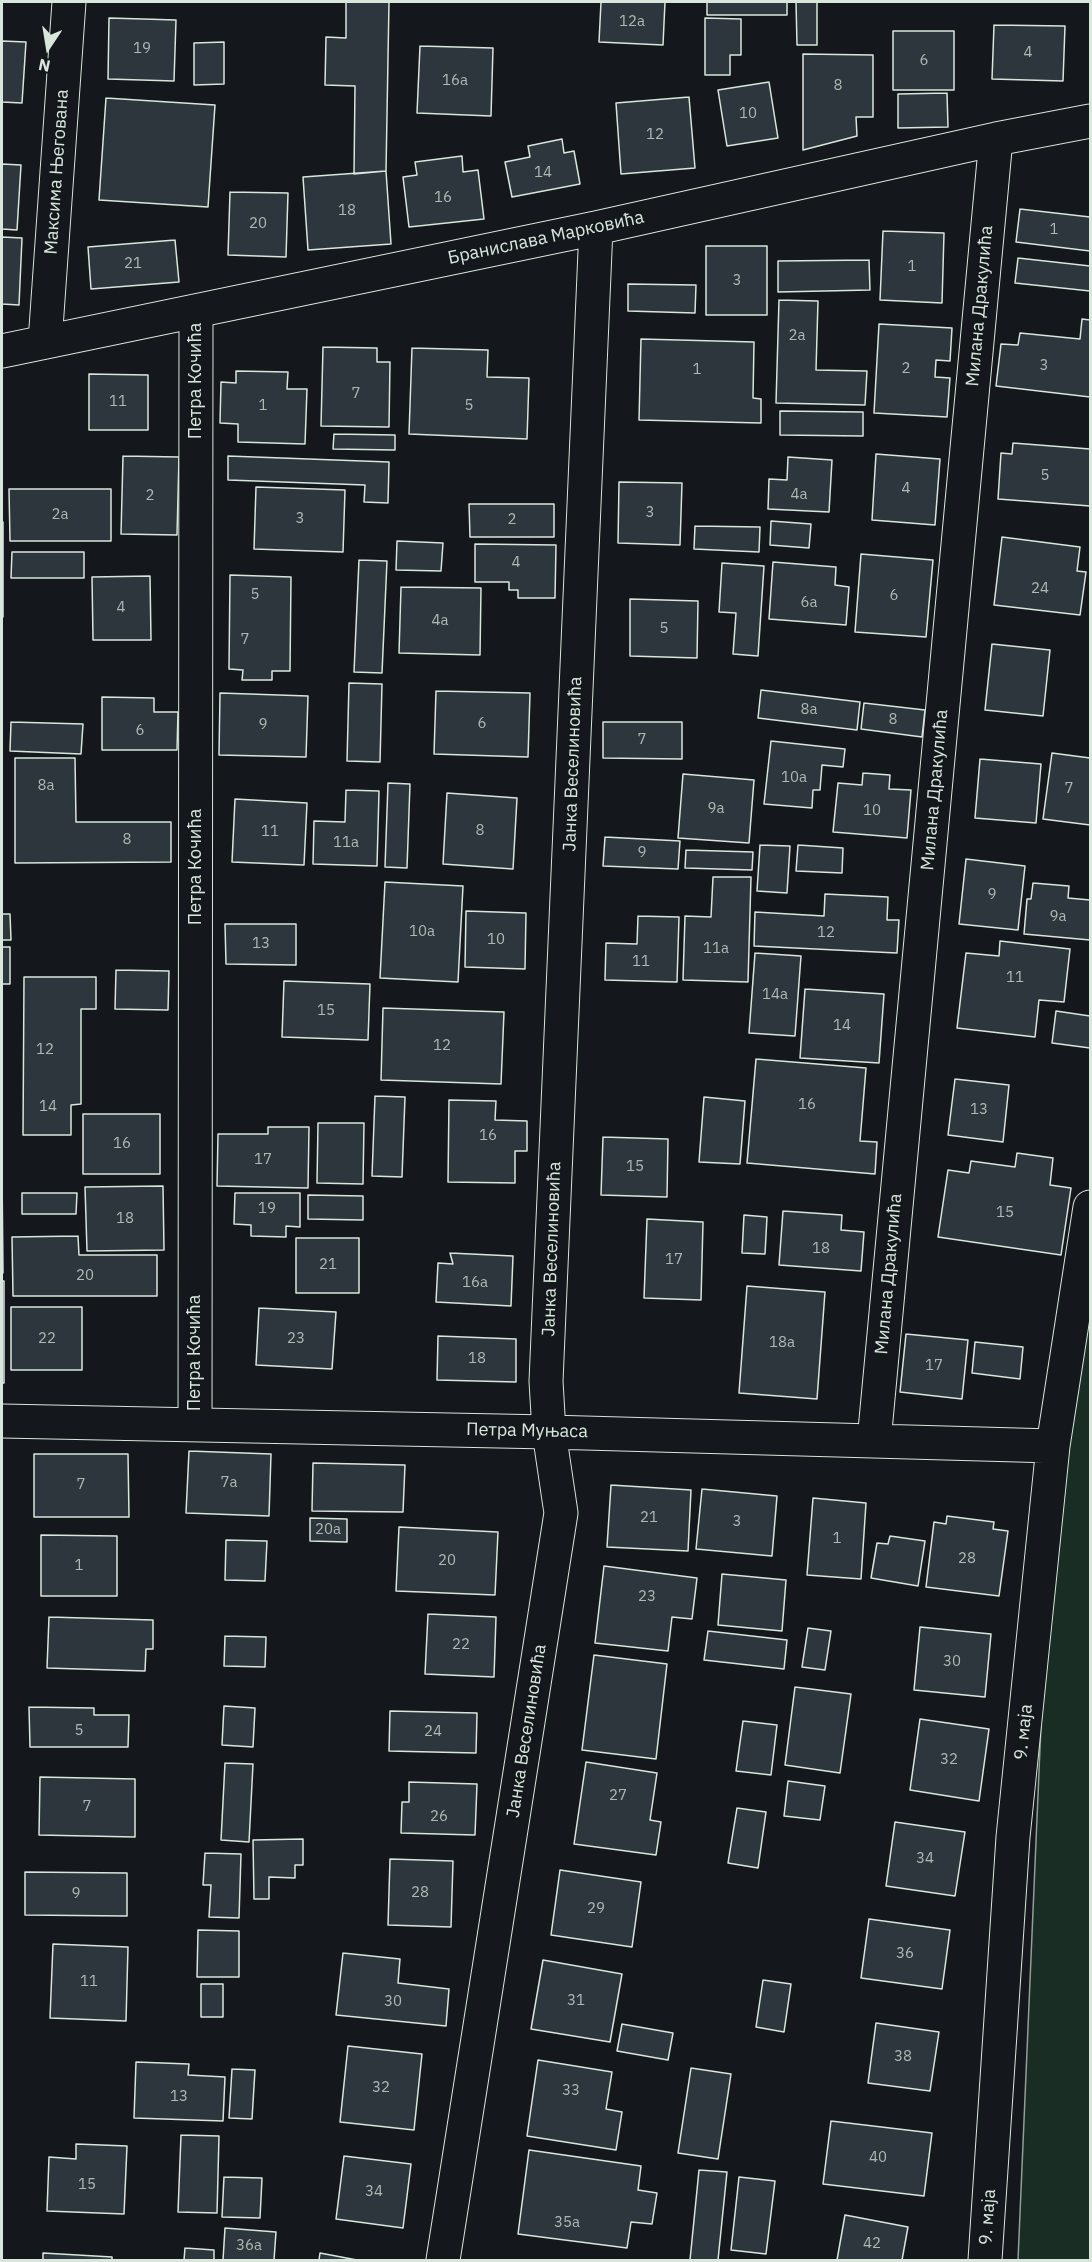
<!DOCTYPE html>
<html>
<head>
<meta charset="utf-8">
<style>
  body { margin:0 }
  #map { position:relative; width:1092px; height:2262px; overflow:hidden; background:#14181c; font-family:"IBM Plex Sans",sans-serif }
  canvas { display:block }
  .frame { position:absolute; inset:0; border:3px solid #d8e6dc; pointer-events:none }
  .north { position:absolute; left:18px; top:18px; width:60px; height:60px; -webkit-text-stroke:4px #14181c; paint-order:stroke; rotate:192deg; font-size:16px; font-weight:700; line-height:24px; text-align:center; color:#d8e6dc }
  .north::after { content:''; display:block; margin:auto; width:21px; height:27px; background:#d8e6dc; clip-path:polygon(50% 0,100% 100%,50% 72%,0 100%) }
</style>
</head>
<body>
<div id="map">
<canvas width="1092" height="2262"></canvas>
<div class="frame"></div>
<div class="north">N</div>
</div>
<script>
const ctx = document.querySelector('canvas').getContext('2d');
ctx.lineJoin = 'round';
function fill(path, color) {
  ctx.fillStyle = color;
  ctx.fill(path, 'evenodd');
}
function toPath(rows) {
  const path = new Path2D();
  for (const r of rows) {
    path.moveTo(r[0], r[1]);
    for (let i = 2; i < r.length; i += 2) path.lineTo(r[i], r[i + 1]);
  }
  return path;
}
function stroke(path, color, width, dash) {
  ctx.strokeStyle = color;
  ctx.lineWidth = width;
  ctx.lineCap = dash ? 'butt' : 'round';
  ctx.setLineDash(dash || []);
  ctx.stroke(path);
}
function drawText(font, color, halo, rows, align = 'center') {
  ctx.font = font + ' "IBM Plex Sans",sans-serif';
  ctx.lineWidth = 4.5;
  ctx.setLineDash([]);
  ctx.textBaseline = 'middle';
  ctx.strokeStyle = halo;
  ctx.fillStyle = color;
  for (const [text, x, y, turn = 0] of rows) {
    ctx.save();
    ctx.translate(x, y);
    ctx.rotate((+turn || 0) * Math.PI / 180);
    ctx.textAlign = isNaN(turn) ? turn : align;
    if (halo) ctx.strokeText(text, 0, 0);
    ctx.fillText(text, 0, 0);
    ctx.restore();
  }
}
const green = toPath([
  [1090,1207,1090,2260,1018,2260,1053,1446,1090,1207]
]);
fill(green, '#1a2d24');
stroke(green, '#939e99', 1.5);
const building = toPath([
  [346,2,389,2,386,171,354,174,355,86,325,85,326,37,346,38,346,2],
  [601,2,665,2,663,45,599,42,601,2],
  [707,2,787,2,787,15,707,15,707,2],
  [796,2,817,2,817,45,797,45,796,2],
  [109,18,176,20,174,81,108,79,109,18],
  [705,18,741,19,741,55,730,55,730,75,705,75,705,18],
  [994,25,1065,26,1063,81,992,79,994,25],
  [893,31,954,31,954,90,893,90,893,31],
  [2,41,26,42,22,103,2,102,2,41],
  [224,42,224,84,194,85,194,43,224,42],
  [420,46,493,48,491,116,417,113,420,46],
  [803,54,873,55,873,117,856,117,857,136,803,150,803,54],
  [769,82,778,138,727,146,718,90,769,82],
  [947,93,948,127,898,128,898,94,947,93],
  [689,97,695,168,621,174,616,103,689,97],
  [106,98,215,105,208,207,99,200,106,98],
  [562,139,564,153,574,151,580,184,512,197,505,162,530,157,528,146,562,139],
  [462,156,463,172,478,170,484,219,409,227,403,177,417,175,415,162,462,156],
  [2,164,21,165,17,230,2,229,2,164],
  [386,171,391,244,308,250,303,177,386,171],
  [230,192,288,193,286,257,228,255,230,192],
  [1020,209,1090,217,1090,251,1016,242,1020,209],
  [883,231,944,233,942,303,880,300,883,231],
  [2,237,22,238,19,305,2,304,2,237],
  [175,240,179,282,91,289,88,247,175,240],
  [706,246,767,246,767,315,706,315,706,246],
  [1018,258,1090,266,1090,291,1015,283,1018,258],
  [869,260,870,290,778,292,778,261,869,260],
  [628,284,696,285,695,313,628,311,628,284],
  [779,300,818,301,816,370,867,371,865,405,776,403,779,300],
  [1082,319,1090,320,1090,397,996,386,1001,344,1018,345,1020,333,1080,339,1082,319],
  [879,324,952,328,950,361,936,360,935,377,950,378,947,417,874,413,879,324],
  [641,339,754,342,753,398,761,399,761,423,639,420,641,339],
  [323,347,377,348,377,362,390,362,389,427,321,426,323,347],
  [412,348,488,350,487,377,529,378,527,439,409,434,412,348],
  [236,371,288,372,287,389,307,389,305,444,238,442,238,424,220,423,221,382,236,383,236,371],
  [89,374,148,375,148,430,89,430,89,374],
  [780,411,863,412,863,436,780,435,780,411],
  [334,434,395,435,395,450,333,449,334,434],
  [1013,443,1090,449,1090,506,998,499,1001,453,1012,454,1013,443],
  [876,454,940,459,935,525,872,520,876,454],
  [123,456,179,457,177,535,121,534,123,456],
  [228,456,389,462,388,503,364,502,365,485,228,480,228,456],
  [788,457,832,460,829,512,768,509,769,479,787,480,788,457],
  [619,482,682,483,680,545,618,543,619,482],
  [256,487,345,490,343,552,254,549,256,487],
  [9,489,111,489,111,541,10,541,9,489],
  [469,504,554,504,554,537,470,537,469,504],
  [771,521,811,524,809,548,770,545,771,521],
  [2,522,3,522,3,617,2,616,2,522],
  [695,526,760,527,759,552,694,549,695,526],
  [1002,537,1080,547,1077,571,1086,572,1080,615,994,605,1002,537],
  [397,541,443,543,441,571,396,570,397,541],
  [475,544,556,545,555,598,518,598,518,590,509,590,509,582,475,582,475,544],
  [12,552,84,552,84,578,11,578,12,552],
  [861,554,933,560,926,637,855,632,861,554],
  [359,560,387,561,382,673,354,672,359,560],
  [773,562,836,567,835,585,849,587,846,625,769,619,773,562],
  [722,563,764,566,758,656,733,654,736,613,719,612,722,563],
  [230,575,291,577,290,671,272,671,272,680,242,680,243,670,229,669,230,575],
  [150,576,151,640,93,640,92,577,150,576],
  [401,587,481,588,480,655,399,653,401,587],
  [630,599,698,601,697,658,630,656,630,599],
  [992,644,1050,650,1043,716,985,710,992,644],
  [349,683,382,684,380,762,347,761,349,683],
  [761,690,860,702,857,730,758,718,761,690],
  [436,691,530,693,528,757,434,754,436,691],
  [220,693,308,696,306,757,219,755,220,693],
  [102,697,154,698,154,712,178,712,177,750,102,750,102,697],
  [864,703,925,710,922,737,861,729,864,703],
  [11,722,83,724,81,754,10,751,11,722],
  [603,722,682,722,682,759,603,758,603,722],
  [771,741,845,749,843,767,822,765,820,790,813,790,812,808,764,804,771,741],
  [1052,753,1090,758,1090,825,1043,819,1052,753],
  [15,758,75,758,76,822,171,822,171,862,15,863,15,758],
  [980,759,1041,764,1036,823,975,818,980,759],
  [863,773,890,775,889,789,911,790,907,838,833,832,838,783,862,785,863,773],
  [683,774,754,780,749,843,678,838,683,774],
  [388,783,410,784,407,868,385,867,388,783],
  [346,790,379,791,377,866,313,864,314,821,345,822,346,790],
  [447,793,517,798,513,869,443,864,447,793],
  [235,799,307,803,304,865,232,862,235,799],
  [605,837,680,841,678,869,603,866,605,837],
  [760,845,790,846,787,893,757,891,760,845],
  [798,845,843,848,842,873,796,871,798,845],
  [686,850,753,852,752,870,685,868,686,850],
  [966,859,1025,866,1018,930,959,924,966,859],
  [713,877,751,877,748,982,683,980,685,916,711,917,713,877],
  [385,882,463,886,458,982,380,978,385,882],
  [1033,883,1069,886,1068,898,1090,900,1090,940,1024,934,1027,899,1031,899,1033,883],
  [825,894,888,897,887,920,899,920,897,953,754,946,755,912,824,916,825,894],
  [466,911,526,913,525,969,465,967,466,911],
  [2,914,10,914,11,940,2,940,2,914],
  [638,916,679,917,677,982,605,980,606,943,637,944,638,916],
  [225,924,296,924,296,965,226,964,225,924],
  [1000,941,1070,949,1064,1002,1039,1000,1035,1037,957,1028,966,953,999,956,1000,941],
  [2,947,10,947,10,984,2,984,2,947],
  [755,953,801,956,795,1036,749,1033,755,953],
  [116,970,169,971,168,1010,115,1009,116,970],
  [24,977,96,977,96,1009,81,1009,81,1104,71,1105,71,1135,23,1135,24,977],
  [284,981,370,984,368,1040,282,1037,284,981],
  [805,989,884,994,879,1063,800,1058,805,989],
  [383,1008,504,1012,501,1084,381,1080,383,1008],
  [1056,1011,1090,1016,1090,1048,1052,1043,1056,1011],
  [756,1059,866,1068,860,1141,877,1142,875,1174,747,1163,756,1059],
  [955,1079,1009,1085,1003,1142,948,1135,955,1079],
  [375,1096,405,1097,402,1177,372,1176,375,1096],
  [704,1097,745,1101,740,1164,699,1162,704,1097],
  [449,1100,496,1101,495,1120,527,1121,527,1151,515,1151,515,1183,448,1182,449,1100],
  [83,1114,160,1114,160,1174,83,1174,83,1114],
  [318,1123,364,1123,363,1184,317,1183,318,1123],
  [268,1127,309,1127,308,1188,217,1186,218,1134,268,1134,268,1127],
  [603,1137,668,1139,667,1197,601,1195,603,1137],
  [1017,1153,1053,1158,1050,1185,1071,1188,1061,1255,938,1237,948,1170,969,1173,971,1161,1015,1167,1017,1153],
  [2,1171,3,1273,2,1273,2,1171],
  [163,1186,164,1250,87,1251,85,1187,163,1186],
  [22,1193,77,1193,76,1214,22,1214,22,1193],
  [235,1193,300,1193,300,1227,286,1226,286,1237,251,1236,251,1225,234,1224,235,1193],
  [308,1195,363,1196,363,1220,308,1219,308,1195],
  [783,1211,842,1215,841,1230,864,1232,861,1271,779,1265,783,1211],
  [744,1215,767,1217,765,1254,742,1253,744,1215],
  [647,1219,703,1222,701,1300,644,1298,647,1219],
  [78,1236,79,1255,157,1255,157,1296,13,1296,12,1237,78,1236],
  [296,1238,359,1238,359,1293,296,1293,296,1238],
  [450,1253,513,1256,511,1306,436,1302,438,1263,453,1264,450,1253],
  [2,1281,4,1281,4,1383,2,1383,2,1281],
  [747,1286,825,1292,817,1399,739,1393,747,1286],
  [11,1307,82,1307,82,1370,11,1370,11,1307],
  [259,1308,336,1312,332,1369,256,1365,259,1308],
  [906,1334,968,1340,962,1399,900,1392,906,1334],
  [438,1336,516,1339,516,1382,437,1380,438,1336],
  [975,1342,1023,1347,1020,1379,972,1373,975,1342],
  [189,1451,271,1454,269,1516,186,1513,189,1451],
  [34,1454,128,1454,129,1517,34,1517,34,1454],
  [313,1463,405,1465,403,1512,312,1511,313,1463],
  [611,1485,691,1490,688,1551,607,1547,611,1485],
  [702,1489,777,1496,772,1556,696,1549,702,1489],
  [813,1498,866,1503,861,1579,807,1575,813,1498],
  [947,1516,994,1522,993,1529,1008,1531,999,1596,926,1587,934,1522,946,1524,947,1516],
  [310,1518,347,1519,347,1542,310,1541,310,1518],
  [399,1527,498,1532,495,1595,396,1591,399,1527],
  [41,1535,117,1536,117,1596,41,1596,41,1535],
  [890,1536,925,1541,918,1586,871,1578,877,1543,888,1544,890,1536],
  [226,1540,267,1541,265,1581,225,1580,226,1540],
  [604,1566,697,1578,692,1619,672,1617,668,1651,595,1643,604,1566],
  [722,1574,786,1580,782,1631,718,1625,722,1574],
  [428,1614,496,1617,494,1677,425,1674,428,1614],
  [49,1617,153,1620,153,1649,146,1649,145,1671,47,1668,49,1617],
  [920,1627,991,1634,985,1697,914,1690,920,1627],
  [808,1628,831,1631,825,1670,802,1667,808,1628],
  [708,1631,787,1640,784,1669,704,1660,708,1631],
  [225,1636,266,1637,265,1667,224,1666,225,1636],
  [594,1655,667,1664,656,1759,582,1750,594,1655],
  [795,1687,851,1694,840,1773,785,1765,795,1687],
  [224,1706,255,1708,253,1747,222,1745,224,1706],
  [29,1707,94,1708,94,1715,129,1715,128,1747,30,1747,29,1707],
  [390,1711,477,1713,476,1753,389,1751,390,1711],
  [920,1719,989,1729,979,1801,910,1790,920,1719],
  [743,1721,777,1725,771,1775,736,1771,743,1721],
  [586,1762,657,1773,650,1820,661,1822,656,1855,574,1844,586,1762],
  [225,1763,253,1764,249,1842,221,1840,225,1763],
  [40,1777,135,1779,135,1837,39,1835,40,1777],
  [788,1781,825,1786,820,1820,784,1816,788,1781],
  [409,1782,477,1784,475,1835,401,1833,402,1802,409,1802,409,1782],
  [737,1808,766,1812,758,1868,728,1863,737,1808],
  [895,1822,965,1832,955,1896,886,1886,895,1822],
  [303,1839,303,1865,295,1865,295,1878,269,1877,269,1899,254,1899,253,1840,303,1839],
  [205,1853,241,1854,239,1918,209,1917,211,1885,203,1885,205,1853],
  [390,1859,453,1861,451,1927,388,1925,390,1859],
  [560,1870,641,1882,632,1947,551,1935,560,1870],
  [25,1872,127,1873,127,1916,25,1915,25,1872],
  [869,1919,950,1930,942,1989,861,1978,869,1919],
  [198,1930,239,1931,239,1977,197,1977,198,1930],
  [53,1944,128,1947,126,2021,50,2018,53,1944],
  [343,1953,400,1959,398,1983,449,1989,446,2026,336,2015,343,1953],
  [543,1960,622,1974,610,2042,531,2029,543,1960],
  [763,1980,791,1984,784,2032,756,2027,763,1980],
  [201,1984,223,1984,223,2017,201,2017,201,1984],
  [876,2023,939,2032,930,2091,868,2083,876,2023],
  [622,2024,673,2033,668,2060,617,2051,622,2024],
  [348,2046,422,2054,414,2130,340,2122,348,2046],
  [538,2060,612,2072,606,2109,622,2112,616,2150,527,2136,538,2060],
  [136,2062,189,2064,188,2075,225,2077,223,2121,134,2118,136,2062],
  [691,2068,731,2074,718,2159,678,2153,691,2068],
  [232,2069,255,2070,252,2119,229,2118,232,2069],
  [831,2121,932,2133,924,2196,823,2184,831,2121],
  [181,2135,219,2136,217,2213,178,2212,181,2135],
  [76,2144,127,2146,124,2214,47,2211,49,2157,76,2159,76,2144],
  [529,2150,641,2166,638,2190,657,2193,652,2224,631,2222,627,2248,518,2234,529,2150],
  [344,2156,411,2164,403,2228,336,2219,344,2156],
  [699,2170,727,2172,718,2260,690,2260,699,2170],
  [224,2177,262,2178,260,2218,222,2217,224,2177],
  [739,2177,775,2181,766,2254,731,2250,739,2177],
  [845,2215,908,2227,902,2260,837,2260,845,2215],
  [225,2228,276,2232,274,2260,223,2260,225,2228],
  [185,2248,214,2250,214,2260,184,2260,185,2248],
  [43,2253,112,2257,112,2260,43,2260,43,2253],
  [320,2253,357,2260,319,2260,320,2253]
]);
fill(building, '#2c363c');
stroke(building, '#d8e6dc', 1.5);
const minor = toPath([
  [45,342,69,2],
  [2,351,596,228,996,139,1090,121],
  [2,1421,549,1432,1053,1446],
  [195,1424,196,311],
  [874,1441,996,139],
  [443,2260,561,1513,549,1432,546,1381,596,228],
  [985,2260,1013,1837,1053,1446,1090,1207]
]);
stroke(minor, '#d8e6dc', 35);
stroke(minor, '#14181c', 33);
drawText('15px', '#adbab4', null, [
  ["12a",632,22],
  ["19",142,49],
  ["4",1028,53],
  ["6",924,61],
  ["16a",455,81],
  ["8",838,86],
  ["10",748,114],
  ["12",655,135],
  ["14",543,173],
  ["16",443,198],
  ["18",347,211],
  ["20",258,224],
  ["1",1054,230],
  ["21",133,264],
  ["1",912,267],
  ["3",737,281],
  ["2a",797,336],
  ["3",1044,366],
  ["2",906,369],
  ["1",697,370],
  ["7",356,394],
  ["11",118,402],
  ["1",263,406],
  ["5",469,406],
  ["5",1045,476],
  ["4",906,489],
  ["4a",799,495],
  ["2",150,496],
  ["3",650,513],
  ["2a",60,515],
  ["3",300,519],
  ["2",512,520],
  ["4",516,563],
  ["24",1040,589],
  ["5",255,595],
  ["6",894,596],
  ["6a",809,603],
  ["4",121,608],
  ["4a",440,621],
  ["5",664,629],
  ["7",245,640],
  ["8a",809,710],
  ["8",893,720],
  ["6",482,724],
  ["9",263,725],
  ["6",140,731],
  ["7",642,740],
  ["10a",794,778],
  ["8a",46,786],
  ["7",1069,789],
  ["9a",716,809],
  ["10",872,811],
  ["8",480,831],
  ["11",270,832],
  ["8",127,840],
  ["11a",346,843],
  ["9",642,853],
  ["9",992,895],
  ["9a",1058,917],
  ["10a",422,932],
  ["12",826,933],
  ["10",496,940],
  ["13",261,944],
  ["11a",716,949],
  ["11",641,962],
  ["11",1015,978],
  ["14a",775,995],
  ["15",326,1011],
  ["14",842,1026],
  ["12",442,1046],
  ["12",45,1050],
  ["16",807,1105],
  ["14",48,1107],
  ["13",979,1110],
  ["16",488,1136],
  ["16",122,1144],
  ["17",263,1160],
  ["15",635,1167],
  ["19",267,1209],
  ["15",1005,1213],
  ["18",125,1219],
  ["18",821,1249],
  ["17",674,1260],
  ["21",328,1265],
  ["20",85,1276],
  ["16a",475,1283],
  ["22",47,1339],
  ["23",296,1339],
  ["18a",782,1343],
  ["18",477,1359],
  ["17",934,1366],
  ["7a",229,1483],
  ["7",81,1485],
  ["21",649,1518],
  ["3",737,1522],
  ["20a",328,1530],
  ["1",837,1539],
  ["28",967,1559],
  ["20",447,1561],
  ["1",79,1566],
  ["23",647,1597],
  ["22",461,1645],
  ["30",952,1662],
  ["5",79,1731],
  ["24",433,1732],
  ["32",949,1760],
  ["27",618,1796],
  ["7",87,1807],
  ["26",439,1817],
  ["34",925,1859],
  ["28",420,1893],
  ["9",76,1894],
  ["29",596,1909],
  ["36",905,1954],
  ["11",89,1982],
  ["31",576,2001],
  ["30",393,2002],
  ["38",903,2057],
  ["32",381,2088],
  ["33",571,2091],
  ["13",179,2097],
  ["40",878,2158],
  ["15",87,2185],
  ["34",374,2192],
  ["35a",567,2223],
  ["42",872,2244],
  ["36a",249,2246]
]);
drawText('18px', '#d8e6dc', '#14181c', [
  ["Максима Његована",57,172,-86],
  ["Бранислава Марковића",546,238,-12],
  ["Милана Дракулића",980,306,-85],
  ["Петра Кочића",196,381,-90],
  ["Јанка Веселиновића",573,764,-88],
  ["Милана Дракулића",935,790,-85],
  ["Петра Кочића",196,867,-90],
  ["Јанка Веселиновића",552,1249,-88],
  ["Милана Дракулића",889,1274,-85],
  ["Петра Кочића",195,1353,-90],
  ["Петра Муњаса",527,1431,1],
  ["Јанка Веселиновића",527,1731,-81],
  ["9. маја",1024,1732,-84],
  ["9. маја",988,2217,-86]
]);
</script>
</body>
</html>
